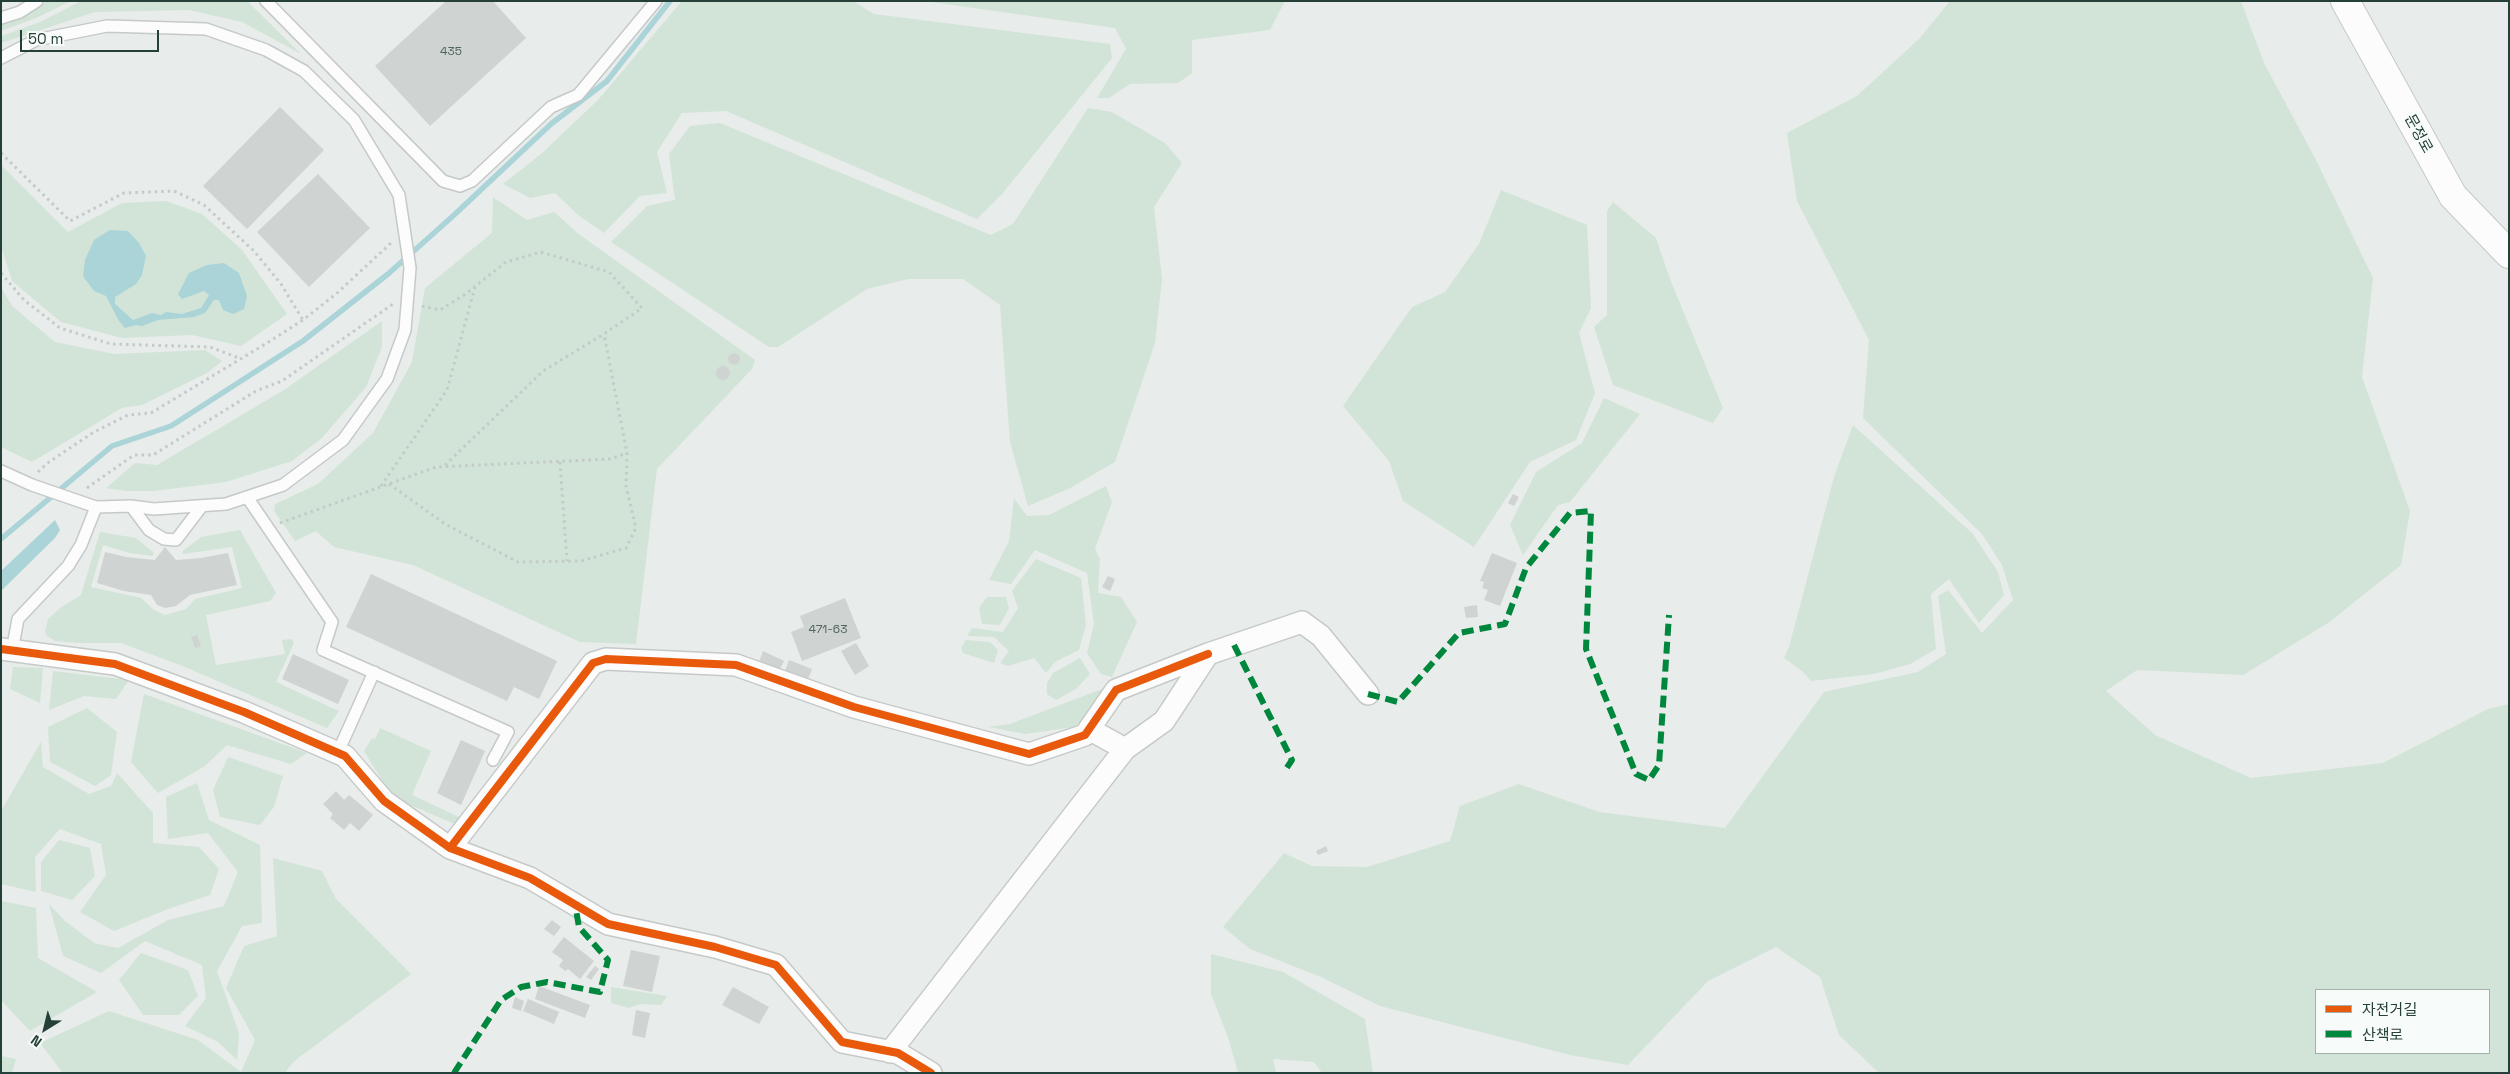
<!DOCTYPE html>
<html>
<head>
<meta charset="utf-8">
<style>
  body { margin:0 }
  #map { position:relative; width:2510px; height:1074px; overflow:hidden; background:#e8ecea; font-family:"Space Grotesk","Noto Sans KR",sans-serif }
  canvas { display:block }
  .frame { position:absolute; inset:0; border:2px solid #254038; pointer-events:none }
  .legend { position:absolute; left:2315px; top:989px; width:175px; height:65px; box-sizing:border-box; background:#f7fbf9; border:1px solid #a3b0ac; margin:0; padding:6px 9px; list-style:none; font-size:15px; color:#254038 }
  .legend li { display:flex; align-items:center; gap:10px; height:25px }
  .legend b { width:25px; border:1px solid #a3b0ac }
  .north { position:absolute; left:20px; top:1004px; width:50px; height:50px; -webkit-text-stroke:4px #f7fbf9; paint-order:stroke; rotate:216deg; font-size:14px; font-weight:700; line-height:20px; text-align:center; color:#254038 }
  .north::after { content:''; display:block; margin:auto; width:18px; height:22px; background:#254038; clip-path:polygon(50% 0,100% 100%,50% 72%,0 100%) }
  .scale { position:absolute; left:20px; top:30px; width:139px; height:22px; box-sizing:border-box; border:2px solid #254038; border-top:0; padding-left:6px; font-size:15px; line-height:18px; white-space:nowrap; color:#254038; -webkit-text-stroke:4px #f7fbf9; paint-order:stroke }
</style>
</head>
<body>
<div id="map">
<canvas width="2510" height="1074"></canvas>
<div class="frame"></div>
<ul class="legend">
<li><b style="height:6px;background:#e8590c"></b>자전거길</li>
<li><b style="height:6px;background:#00873e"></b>산책로</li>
</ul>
<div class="north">N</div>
<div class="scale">50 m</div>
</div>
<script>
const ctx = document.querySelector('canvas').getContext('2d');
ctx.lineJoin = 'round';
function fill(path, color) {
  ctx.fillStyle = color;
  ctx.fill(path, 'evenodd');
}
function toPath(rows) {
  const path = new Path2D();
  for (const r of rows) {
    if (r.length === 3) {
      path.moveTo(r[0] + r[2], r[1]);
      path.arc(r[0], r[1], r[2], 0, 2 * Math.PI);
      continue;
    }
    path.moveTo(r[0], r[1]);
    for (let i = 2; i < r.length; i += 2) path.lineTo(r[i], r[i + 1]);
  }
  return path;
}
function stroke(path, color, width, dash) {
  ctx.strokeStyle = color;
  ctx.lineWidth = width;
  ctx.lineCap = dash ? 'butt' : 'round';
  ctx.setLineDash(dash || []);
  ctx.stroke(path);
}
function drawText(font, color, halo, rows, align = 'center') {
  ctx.font = font + ' "Space Grotesk","Noto Sans KR",sans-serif';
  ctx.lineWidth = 5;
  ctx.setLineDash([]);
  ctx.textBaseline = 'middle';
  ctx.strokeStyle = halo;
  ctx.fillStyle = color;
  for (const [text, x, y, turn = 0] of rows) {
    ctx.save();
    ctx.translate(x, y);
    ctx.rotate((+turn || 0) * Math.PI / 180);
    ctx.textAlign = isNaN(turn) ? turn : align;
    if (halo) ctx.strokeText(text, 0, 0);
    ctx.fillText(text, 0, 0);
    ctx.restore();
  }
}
fill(toPath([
  [47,1,71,1,36,18,1,31,1,22,27,14],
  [81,1,247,1,301,54,242,22,189,10,95,12,1,43,1,36,40,22],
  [682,1,853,1,874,14,1110,44,1112,58,1002,194,977,219,726,111,682,113,657,152,667,193,640,196,604,233,578,215,555,193,530,198,503,184,541,154,598,100],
  [924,1,1285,1,1270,30,1192,40,1192,73,1178,83,1130,84,1109,98,1097,98,1126,49,1115,28],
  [1950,1,2241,1,2264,63,2318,164,2373,278,2362,377,2410,511,2401,565,2328,623,2243,675,2137,670,2106,691,2155,735,2251,778,2383,763,2488,709,2509,704,2509,1073,1879,1073,1839,1035,1820,977,1776,947,1708,981,1628,1065,1570,1055,1380,1006,1321,977,1250,949,1223,927,1284,853,1312,866,1367,867,1450,841,1460,806,1519,784,1599,812,1725,828,1824,692,1918,672,1946,654,1938,596,1948,590,1982,633,2013,600,2002,565,1982,534,1863,418,1869,340,1797,201,1787,133,1857,96,1920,38],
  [2316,990,2489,990,2489,1053,2316,1053],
  [1088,108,1112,112,1165,143,1182,163,1154,207,1162,279,1155,343,1115,462,1070,488,1028,506,1010,442,1000,305,963,279,908,279,867,289,778,347,769,347,611,242,647,206,675,200,669,154,690,126,720,123,991,235,1013,224],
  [1,165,68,232,122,203,166,201,202,214,242,250,287,314,241,346,192,335,122,338,61,322,12,281,1,246],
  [1501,190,1587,225,1591,308,1579,333,1595,393,1576,440,1530,462,1474,547,1403,501,1389,461,1343,406,1412,307,1445,292,1479,244],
  [493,197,527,220,554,212,580,235,755,360,752,369,657,469,636,644,580,642,413,565,334,547,316,531,295,541,274,511,275,504,318,484,373,433,412,362,425,288,492,233],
  [1613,202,1656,238,1670,279,1723,408,1713,423,1613,385,1594,327,1607,315,1607,211],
  [1,287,12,306,55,342,114,354,205,350,222,361,207,373,142,405,122,408,32,462,1,447],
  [382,321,382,347,366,387,322,438,292,461,226,482,154,491,126,491,106,488,135,463,157,465,284,390],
  [1604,398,1640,414,1570,502,1558,505,1523,555,1510,525,1536,472,1582,443],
  [1853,425,1973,534,1998,572,2004,595,1979,623,1949,579,1931,594,1936,649,1910,664,1874,674,1811,681,1802,671,1784,658,1789,647,1834,477],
  [1106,486,1112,502,1095,549,1100,559,1098,593,1121,597,1137,622,1112,677,1101,674,1087,653,1094,624,1087,573,1035,550,1011,584,989,580,1009,541,1014,498,1027,516,1049,515],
  [240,530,276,593,270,601,206,615,216,665,285,654,282,640,292,639,294,643,276,682,339,711,327,728,185,667,121,643,78,643,55,641,47,636,45,631,48,619,60,608,81,595,100,532,136,538,154,553,152,556,130,553,103,545,91,587,141,598,154,610,165,615,186,609,195,599,242,588,232,547,183,554,183,551,201,537],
  [1036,559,1081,578,1086,625,1079,650,1055,662,1046,673,1034,658,1008,666,1000,663,1009,651,994,637,967,636,972,628,1003,632,1018,608,1012,591],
  [987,597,1006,597,1009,608,1000,625,982,624,979,608],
  [966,640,990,642,998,650,994,663,963,653,961,648],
  [1080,658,1090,674,1076,689,1056,700,1047,694,1047,683,1053,673],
  [13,667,43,668,40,703,10,689],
  [53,671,129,680,116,699,84,696,49,710],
  [1102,689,1092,714,1074,727,1025,734,988,727,1010,724],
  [144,694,307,753,291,764,227,745,205,766,158,793,131,762],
  [87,708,117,732,111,775,95,786,50,762,48,727],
  [380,728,431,751,412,795,461,818,457,825,403,802,386,787,364,751,372,738,375,739],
  [41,742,43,767,89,794,111,786,117,773,153,813,153,843,199,847,219,869,210,895,168,909,114,931,80,912,106,875,101,844,60,829,35,857,36,892,1,884,1,811],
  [228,757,283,776,274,807,260,825,220,817,213,790],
  [197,783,209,820,260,845,262,923,242,926,217,971,239,1033,237,1060,218,1042,185,1026,206,998,202,965,145,941,101,973,63,956,49,904,65,921,94,943,118,948,168,920,224,906,238,872,208,833,168,839,166,797],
  [59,840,90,848,95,876,72,900,41,891,41,862],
  [273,858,322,871,336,899,411,974,293,1062,285,1073,63,1073,40,1043,109,1011,198,1040,241,1072,255,1040,226,988,244,946,277,936],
  [1,901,36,908,38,958,97,992,30,1031,1,1000],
  [141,953,188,970,198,996,179,1015,143,1015,119,980],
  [1211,954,1283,972,1365,1019,1373,1073,1322,1073,1314,1062,1273,1059,1276,1073,1238,1073,1229,1040,1211,994],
  [611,987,667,996,661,1005,640,1004,629,1008,611,1003],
  [1,1056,16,1059,12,1073,1,1073]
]), '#d2e4d7');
fill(toPath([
  [110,230,128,231,139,243,146,256,142,275,136,284,115,297,115,304,133,320,152,313,161,315,166,312,182,314,201,308,209,295,204,291,182,299,178,294,189,273,207,265,224,263,239,273,247,296,244,309,233,314,223,310,219,300,214,300,205,313,194,317,158,320,142,326,136,325,125,328,119,321,106,296,94,291,83,276,85,260,94,240],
  [55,520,60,530,55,538,1,591,1,571]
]), '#aad4d8');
stroke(toPath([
  [1,539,112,446,171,426,303,341,388,274,453,216,551,124,607,81,670,1]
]), '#aad4d8', 5.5);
fill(toPath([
  [446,1,493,1,526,38,430,126,375,66],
  [280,107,324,150,247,229,203,186],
  [318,174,370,228,309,287,257,232],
  [734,359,6],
  [723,373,7],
  [1513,494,1519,497,1514,506,1508,503],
  [165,547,176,560,201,558,228,553,237,585,190,595,176,606,165,608,157,605,151,595,124,591,97,583,105,552,126,557,155,560],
  [1492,553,1517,563,1500,606,1484,600,1488,590,1482,588,1484,582,1480,581],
  [371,574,557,661,539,699,514,687,507,701,346,627],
  [1108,576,1115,579,1110,591,1102,587],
  [845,598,861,638,802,661,791,632,804,627,800,616],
  [1477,605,1478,617,1466,618,1464,607],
  [197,635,201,646,195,648,191,637],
  [856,643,869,666,855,675,841,651],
  [763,651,784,661,779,671,759,662],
  [293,654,349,680,338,704,282,679],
  [789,660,812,669,808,679,785,671],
  [461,740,485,751,461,805,437,793],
  [336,791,344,800,349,795,373,815,359,831,350,823,344,830,330,818,333,814,323,804],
  [1326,846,1328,851,1318,855,1316,851],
  [552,920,561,927,554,936,544,929],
  [564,937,594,961,580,979,568,969,565,971,559,966,563,960,552,952],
  [631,950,660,956,652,992,623,986],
  [595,966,599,969,591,980,586,977],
  [539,986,590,1005,585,1018,535,999],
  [733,987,769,1007,759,1024,722,1005],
  [515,997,524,1001,521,1011,512,1008],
  [528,999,559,1012,554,1024,523,1011],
  [636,1010,650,1013,645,1038,632,1035]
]), '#cfd3d1');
const lane = toPath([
  [266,1,443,181,460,186,472,181,551,107,578,95,656,1],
  [1,18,20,12,37,1],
  [1,58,36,40,107,26,206,29,266,50,304,71,354,120,399,195,410,268,405,330,387,379,343,440,283,485,226,504,154,509,131,506,96,507,32,485,1,471],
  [247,497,332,622,323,650,508,732,493,760],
  [131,506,149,530,164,539,176,540,202,506],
  [12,651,18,619,68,566,81,545,96,507],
  [338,752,374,672]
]);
const street = toPath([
  [1,649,115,664,244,712,345,756,384,801,450,848,530,878,608,924,715,947,776,965,842,1042,898,1053,931,1073],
  [1089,729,1125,749],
  [450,848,593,663,606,659,736,665,854,707,1029,754,1085,735,1116,690,1208,654],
  [890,1052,1125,749,1164,721,1208,654,1302,622,1321,636,1368,694]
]);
const secondary = toPath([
  [2345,1,2453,196,2509,254]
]);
stroke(lane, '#c5c9c7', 14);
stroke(street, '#c5c9c7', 24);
stroke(secondary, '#c4cac7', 30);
stroke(toPath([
  [1,153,70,221,124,193,174,191,204,205,254,251,281,284,303,320],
  [1,273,24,300,60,328,111,344,210,347,239,358],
  [422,306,440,310,464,295,506,262,541,252,609,272,642,308,604,334,543,371,443,467],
  [560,462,567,561],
  [38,472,49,462,94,432,128,415,151,413,267,343,303,320,336,294,391,243],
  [389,484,445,524,518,562,581,561,626,548,636,528,626,486,627,453,604,334],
  [381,486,447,390,475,287],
  [87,488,134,455,153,455,256,391,282,381,393,304],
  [280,523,436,467,610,459,627,453]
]), '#c3cbc8', 3, [2.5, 4]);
stroke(lane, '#fcfcfc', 11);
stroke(street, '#fcfcfc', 21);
stroke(secondary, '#fcfcfc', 28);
stroke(toPath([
  [1234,645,1292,760,1286,769],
  [1368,694,1398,702,1459,633,1505,624,1526,568,1570,513,1591,511,1586,649,1636,774,1649,780,1659,765,1669,615],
  [454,1073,501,1000,521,987,547,982,600,992,608,960,579,927,575,904]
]), '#00873e', 6, [12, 6]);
stroke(toPath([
  [1,649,115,664,244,712,345,756,384,801,450,848,530,878,608,924,715,947,776,965,842,1042,898,1053,931,1073],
  [450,848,593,663,606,659,736,665,854,707,1029,754,1085,735,1116,690,1208,654]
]), '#e8590c', 8);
drawText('12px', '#50665f', null, [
  ["435",451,52],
  ["471-63",828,630]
]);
drawText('15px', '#254038', '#f7fbf9', [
  ["문정로",2418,134,61]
]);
</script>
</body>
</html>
